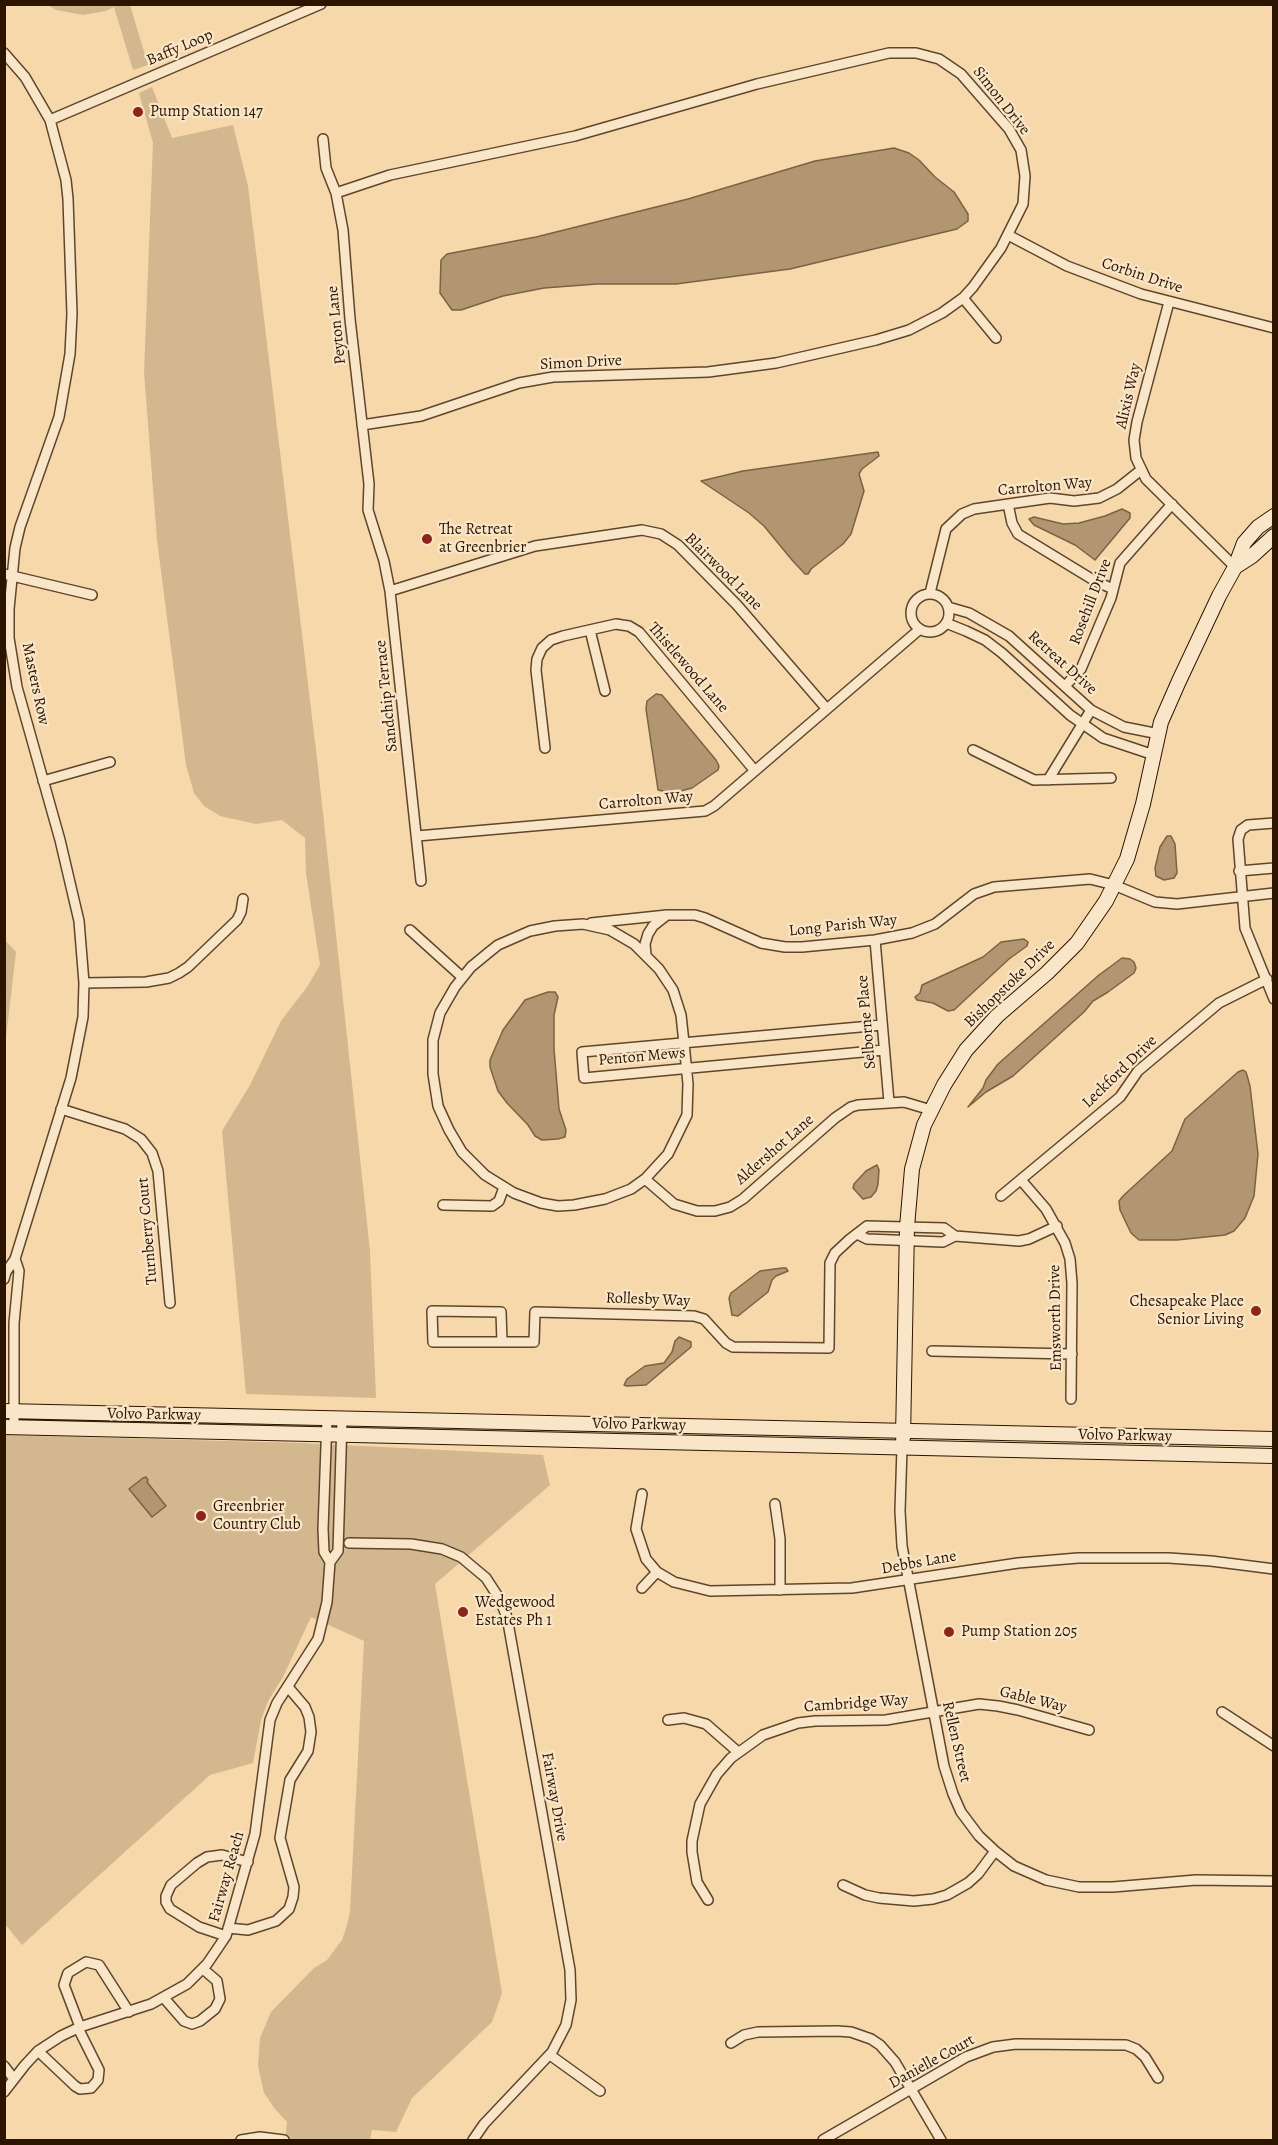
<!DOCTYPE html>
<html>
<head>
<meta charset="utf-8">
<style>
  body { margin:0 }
  #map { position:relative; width:1278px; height:2145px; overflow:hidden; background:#f6d8ab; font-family:Alegreya,serif }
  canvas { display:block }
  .frame { position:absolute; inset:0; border:6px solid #2b1501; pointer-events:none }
</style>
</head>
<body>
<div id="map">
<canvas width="1278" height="2145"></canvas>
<div class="frame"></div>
</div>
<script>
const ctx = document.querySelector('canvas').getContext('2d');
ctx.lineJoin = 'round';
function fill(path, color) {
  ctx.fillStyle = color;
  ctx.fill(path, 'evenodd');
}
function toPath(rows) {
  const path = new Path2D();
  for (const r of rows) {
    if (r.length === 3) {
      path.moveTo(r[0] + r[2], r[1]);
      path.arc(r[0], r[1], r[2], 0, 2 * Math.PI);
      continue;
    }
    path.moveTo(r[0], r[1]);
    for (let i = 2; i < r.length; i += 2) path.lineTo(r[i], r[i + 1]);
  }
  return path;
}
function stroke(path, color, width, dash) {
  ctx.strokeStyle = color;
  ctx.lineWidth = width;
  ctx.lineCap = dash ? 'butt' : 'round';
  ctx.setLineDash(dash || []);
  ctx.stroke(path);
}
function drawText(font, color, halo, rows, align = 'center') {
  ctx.font = font + ' Alegreya,serif';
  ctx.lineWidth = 4.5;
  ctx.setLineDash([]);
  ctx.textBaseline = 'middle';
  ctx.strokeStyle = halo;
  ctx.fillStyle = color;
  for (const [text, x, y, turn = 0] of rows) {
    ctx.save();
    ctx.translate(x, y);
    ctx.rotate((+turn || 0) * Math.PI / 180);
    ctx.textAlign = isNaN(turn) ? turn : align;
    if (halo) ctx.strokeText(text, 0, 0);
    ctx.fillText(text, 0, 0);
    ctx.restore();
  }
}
fill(toPath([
  [48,5,130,5,148,65,133,70,114,7,106,11,83,15,56,10],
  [152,87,172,138,233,125,248,186,318,767,370,1251,376,1398,246,1394,222,1131,250,1085,281,1021,307,987,320,965,306,873,305,838,282,820,256,824,220,816,204,806,194,793,186,765,157,540,144,372,153,143,139,93],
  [5,940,16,952,5,1046],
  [5,1435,302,1443,543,1455,550,1485,435,1584,502,1993,492,2022,412,2098,396,2132,372,2130,370,2140,285,2140,287,2122,275,2109,264,2093,258,2066,260,2038,271,2012,314,1968,327,1960,342,1940,347,1925,350,1911,364,1641,311,1617,283,1677,268,1701,261,1720,253,1763,210,1775,22,1945,5,1924]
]), '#d3b78e');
const water = toPath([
  [894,148,909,153,919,160,935,177,954,192,968,214,968,221,957,229,790,269,676,284,597,284,544,288,503,296,461,310,452,310,440,293,441,260,447,254,536,237,688,199,815,161,894,148],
  [878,452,879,456,862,469,859,474,864,491,851,534,843,544,811,569,808,574,805,574,792,560,764,526,749,513,701,481,743,471,878,452],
  [1122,509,1130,513,1130,518,1095,560,1075,545,1034,525,1029,519,1034,517,1063,524,1079,523,1105,516,1122,509],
  [656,694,662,695,716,760,719,766,718,770,692,788,673,793,658,790,646,709,647,701,656,694],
  [1167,836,1171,836,1175,844,1177,873,1174,878,1164,880,1156,876,1155,868,1160,847,1167,836],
  [1024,939,1028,942,1027,946,1009,959,954,1010,948,1011,933,1003,917,1000,915,997,920,993,922,985,983,957,1001,942,1024,939],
  [1122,958,1130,959,1134,962,1136,968,1134,973,1108,992,1093,1001,1084,1012,1013,1076,986,1092,968,1107,983,1088,986,1080,998,1064,1099,975,1122,958],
  [548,992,555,992,558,997,554,1015,554,1049,559,1109,566,1130,565,1137,558,1139,542,1140,535,1136,528,1125,507,1103,498,1091,490,1067,490,1060,503,1030,525,1000,548,992],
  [1243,1070,1246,1072,1250,1086,1258,1154,1254,1196,1245,1218,1234,1231,1225,1235,1177,1240,1139,1240,1131,1233,1120,1210,1119,1201,1123,1196,1172,1151,1185,1119,1238,1072,1243,1070],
  [877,1165,879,1170,878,1184,876,1191,871,1197,863,1199,853,1188,854,1184,866,1171,877,1165],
  [782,1268,786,1268,788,1271,776,1276,772,1280,768,1292,738,1316,732,1315,729,1298,731,1293,760,1271,782,1268],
  [679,1337,691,1342,691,1347,646,1385,627,1386,624,1385,627,1379,645,1366,664,1363,672,1352,675,1341,679,1337],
  [146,1477,148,1480,147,1482,166,1506,152,1517,129,1489,143,1478,146,1477]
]);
fill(water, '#b19671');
stroke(water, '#7b6244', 1.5);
const street = toPath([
  [4,53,25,77,50,120,66,180,68,199,72,314,70,354,59,417,20,527,15,548,9,609,9,638,17,687,60,840,79,921,84,983,83,1017,71,1078,15,1259,6,1272,4,1279],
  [50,120,321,4],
  [323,139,326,168,336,193,343,230,350,319,369,484,368,510,384,561,390,591,421,881],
  [336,193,390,175,575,136,757,84,889,53,916,53,939,59,961,74,1009,129,1021,150,1025,176,1023,204,1001,248,973,287,963,298,942,313,909,330,876,340,776,363,708,372,553,377,519,383,421,416,362,425],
  [1008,235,1067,266,1141,294,1274,328],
  [963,298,996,338],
  [1169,302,1137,422,1134,440,1136,458,1146,479,1235,567],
  [1008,504,1012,523,1018,534,1095,581,1113,589],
  [4,574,92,595],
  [390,591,535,546,642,530,661,534,678,545,737,605,826,708],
  [930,593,946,529,962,514,974,509,1050,498,1074,501,1099,498,1117,489,1141,470],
  [930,613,19],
  [948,607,969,613,1009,636,1091,710,1124,727,1159,734],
  [946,623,966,631,985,640,1002,653,1070,715,1103,738,1154,755],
  [590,630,605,691],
  [1065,686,1081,669,1111,598,1120,563,1172,504],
  [545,748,536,670,537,659,542,648,551,640,563,636,616,624,622,625,629,626,639,632,755,771],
  [973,750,1034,780,1111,778],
  [1048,780,1091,710],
  [43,781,110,762],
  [1274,823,1248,825,1241,830,1238,839,1245,928,1274,999],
  [417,836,705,811,714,806,920,629],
  [1239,871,1274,868],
  [591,923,667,915,695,915,705,918,761,943,785,947,802,947,875,940,912,933,935,924,974,894,994,887,1090,879,1114,885,1155,902,1177,904,1274,893],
  [583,924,610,930,634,944,659,969,673,990,681,1015,684,1043,688,1084,687,1115,668,1154,645,1179,631,1189,605,1199,574,1205,558,1206,541,1203,514,1193,485,1175,462,1152,449,1130,438,1106,433,1074,433,1040,440,1013,455,987,471,967,488,953,498,945,530,931,555,926,583,924],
  [410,930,462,977],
  [875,940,889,1102],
  [646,955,645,944,648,934,653,926,667,915],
  [84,983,146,982,169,978,179,973,188,967,237,920,241,912,243,899],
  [882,1025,582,1052,584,1078,884,1050],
  [61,1109,125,1129,141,1139,152,1153,158,1171,170,1303],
  [645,1179,674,1204,697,1211,715,1211,730,1207,743,1199,835,1118,851,1107,858,1105,904,1102,931,1110],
  [1021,1180,1046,1209,1065,1243,1070,1259,1072,1283,1071,1399],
  [1001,1196,1120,1097,1138,1071,1219,1003,1267,979],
  [443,1205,492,1206,499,1201,504,1187],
  [857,1234,867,1239,943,1242,955,1236,1019,1241,1029,1239,1057,1226],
  [502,1342,501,1312,432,1311,433,1342,534,1342,535,1312,694,1316,704,1319,726,1343,733,1347,829,1348,830,1263,835,1253,850,1239,867,1226,944,1228,955,1236],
  [932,1351,1072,1354],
  [327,1419,323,1529,324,1552,330,1562,338,1551,342,1420],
  [14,1428,14,1323,19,1271,15,1259],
  [902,1448,900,1511,902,1546,944,1766,953,1794,961,1812,979,1836,995,1851,1014,1866,1046,1880,1079,1887,1113,1887,1196,1880,1274,1881],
  [642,1494,636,1529,646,1559,657,1572,674,1582,710,1591,852,1588,1018,1563,1078,1558,1169,1558,1211,1561,1274,1569],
  [775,1504,780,1539,780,1590],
  [349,1543,411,1544,442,1549,461,1557,486,1578,499,1598,507,1617,570,1970,571,2000,566,2025,552,2052,484,2124,473,2140],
  [642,1588,657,1572],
  [1222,1712,1274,1746],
  [668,1720,684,1718,706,1724,738,1752],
  [843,1885,865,1895,879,1898,914,1901,933,1899,947,1895,968,1883,978,1874,995,1851],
  [708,1900,697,1882,692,1852,692,1841,700,1804,717,1774,731,1758,763,1735,798,1723,815,1721,886,1720,979,1704,998,1706,1018,1710,1089,1730],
  [228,1928,248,1930,276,1921,289,1909,293,1897,294,1887,280,1838,290,1780,308,1751,311,1732,309,1717,305,1707,288,1687],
  [226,1936,199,1927,170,1909,166,1902,166,1896,171,1885,197,1863,207,1857,222,1855,248,1862],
  [164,1998,184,2021,192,2024,200,2021,215,2009,220,1999,217,1981,203,1969],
  [80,2027,64,1985,68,1973,86,1962,99,1965,129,2012],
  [731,2043,744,2035,758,2032,837,2031,851,2032,871,2039,880,2045,895,2062,941,2140],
  [38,2051,75,2086,80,2089,91,2088,98,2080,99,2070,78,2028],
  [550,2055,600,2091],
  [4,2066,14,2079],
  [4,2092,25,2065,38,2051,61,2036,80,2027,151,2004,187,1984,207,1964,226,1936,255,1834,270,1720,277,1703,318,1639,327,1602,330,1562],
  [241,2140,260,2137,284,2140],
  [823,2140,966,2057,993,2047,1016,2044,1126,2045,1136,2049,1145,2057,1158,2078]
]);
const secondary = toPath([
  [1235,567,1252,556,1274,536],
  [4,1411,1274,1439],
  [4,1427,1274,1456],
  [903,1438,907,1227,912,1169,924,1125,944,1085,966,1050,997,1016,1047,973,1077,943,1106,901,1127,859,1143,804,1161,722,1179,681,1219,596,1235,567,1244,543,1258,527,1274,516]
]);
stroke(street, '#5e462c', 12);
stroke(secondary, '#2b1501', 16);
stroke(street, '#f9e6c8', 9);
stroke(secondary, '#f9e6c8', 14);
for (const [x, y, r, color] of [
  [138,112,6,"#8f2418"],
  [427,539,6,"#8f2418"],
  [1256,1311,6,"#8f2418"],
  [201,1516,6,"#8f2418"],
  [463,1612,6,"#8f2418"],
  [949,1632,6,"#8f2418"]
]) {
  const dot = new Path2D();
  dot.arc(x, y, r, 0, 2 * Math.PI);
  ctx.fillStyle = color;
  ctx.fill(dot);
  stroke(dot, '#f9e6c8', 2);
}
drawText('16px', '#2b1501', '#f9e6c8', [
  ["Baffy Loop",180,48,-23],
  ["Simon Drive",1001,101,52],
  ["Corbin Drive",1142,276,18],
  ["Peyton Lane",337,325,-96],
  ["Simon Drive",581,363,-3],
  ["Alixis Way",1129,396,-77],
  ["Carrolton Way",1045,487,-5],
  ["Blairwood Lane",723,572,45],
  ["Rosehill Drive",1091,602,-69],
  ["Retreat Drive",1062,663,42],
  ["Thistlewood Lane",688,668,49],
  ["Masters Row",35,684,78],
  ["Sandchip Terrace",387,696,-96],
  ["Carrolton Way",646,801,-5],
  ["Long Parish Way",843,926,-6],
  ["Bishopstoke Drive",1010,984,-44],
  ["Selborne Place",867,1022,-95],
  ["Penton Mews",642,1057,-5],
  ["Leckford Drive",1120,1072,-44],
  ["Aldershot Lane",775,1150,-41],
  ["Turnberry Court",148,1231,-95],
  ["Rollesby Way",648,1300,2],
  ["Emsworth Drive",1056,1318,-91],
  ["Volvo Parkway",154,1415,1],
  ["Volvo Parkway",639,1425,1],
  ["Volvo Parkway",1125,1436,1],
  ["Debbs Lane",919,1563,-10],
  ["Gable Way",1033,1700,14],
  ["Cambridge Way",856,1704,-4],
  ["Rellen Street",956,1742,77],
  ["Fairway Drive",554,1797,80],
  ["Fairway Reach",227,1877,-74],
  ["Danielle Court",932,2062,-29]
]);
drawText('16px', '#2b1501', '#f9e6c8', [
  ["Pump Station 147",150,112],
  ["The Retreat",439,530],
  ["at Greenbrier",439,548],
  ["Chesapeake Place",1244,1302,"right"],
  ["Senior Living",1244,1320,"right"],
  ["Greenbrier",213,1507],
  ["Country Club",213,1525],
  ["Wedgewood",475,1603],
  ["Estates Ph 1",475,1621],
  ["Pump Station 205",961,1632]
], 'left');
</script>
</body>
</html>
